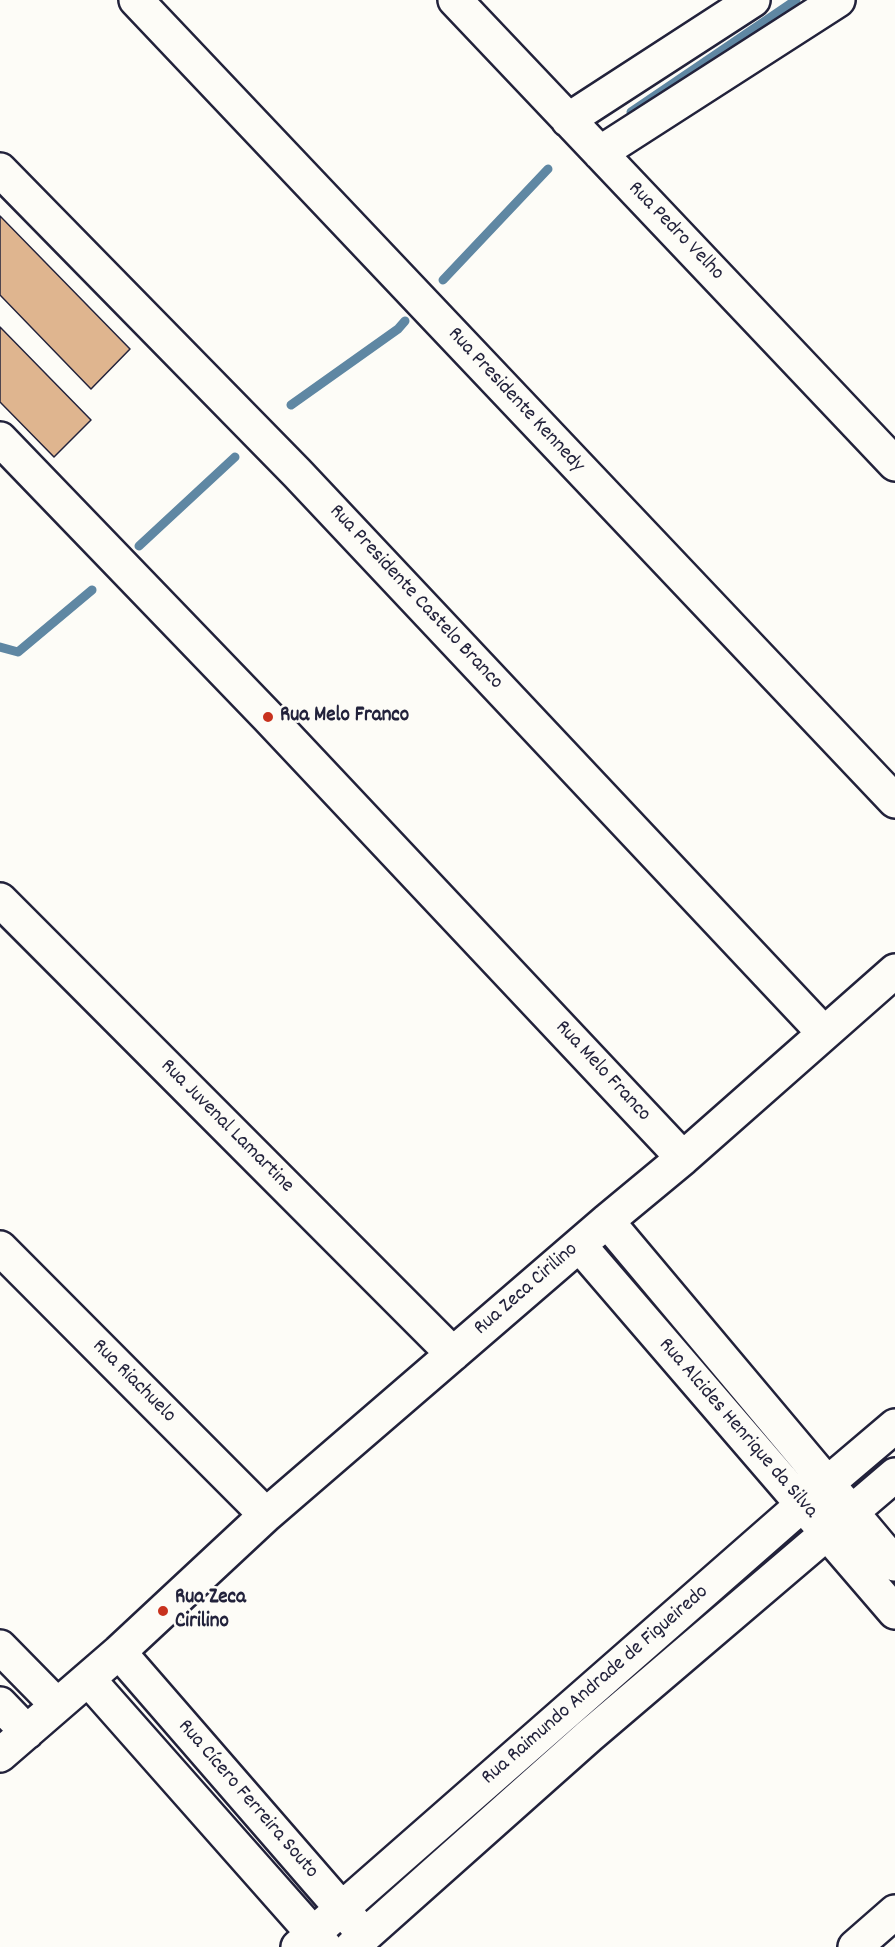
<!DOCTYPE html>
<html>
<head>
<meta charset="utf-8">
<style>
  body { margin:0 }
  canvas { display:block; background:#fdfcf7 }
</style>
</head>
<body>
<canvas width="895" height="1947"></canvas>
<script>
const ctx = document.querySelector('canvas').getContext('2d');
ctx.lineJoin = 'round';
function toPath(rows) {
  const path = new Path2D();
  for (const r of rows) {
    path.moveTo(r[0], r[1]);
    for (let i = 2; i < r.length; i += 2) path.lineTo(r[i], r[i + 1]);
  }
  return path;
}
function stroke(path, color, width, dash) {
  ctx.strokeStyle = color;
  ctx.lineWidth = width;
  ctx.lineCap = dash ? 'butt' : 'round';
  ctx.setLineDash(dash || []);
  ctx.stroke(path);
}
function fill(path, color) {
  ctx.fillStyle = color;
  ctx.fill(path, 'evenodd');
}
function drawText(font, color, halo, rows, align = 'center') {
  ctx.font = font + ' Dekko,sans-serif';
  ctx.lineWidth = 5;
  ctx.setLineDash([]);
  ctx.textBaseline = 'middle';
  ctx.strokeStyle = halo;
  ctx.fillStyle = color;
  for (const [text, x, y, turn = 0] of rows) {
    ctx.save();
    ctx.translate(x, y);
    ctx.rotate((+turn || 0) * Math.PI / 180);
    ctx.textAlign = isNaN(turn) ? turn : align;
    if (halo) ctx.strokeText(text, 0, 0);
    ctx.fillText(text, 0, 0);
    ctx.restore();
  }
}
stroke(toPath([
  [631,112,796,0],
  [443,280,548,169],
  [291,405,398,329,405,321],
  [139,546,235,457],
  [0,647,18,652,92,590]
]), '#5f87a3', 9);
const building = toPath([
  [0,216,130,349,91,389,0,295,0,216],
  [0,327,91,420,54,457,0,402,0,327]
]);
fill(building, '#dfb58f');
stroke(building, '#22223b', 1.5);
const street = toPath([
  [136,0,895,801],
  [455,0,895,464],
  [568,120,753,0],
  [600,153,838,0],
  [0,170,297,473,824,1033],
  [0,439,268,717,683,1158],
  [0,900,453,1354],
  [607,1221,895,1564],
  [580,1246,895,1612],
  [0,1248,266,1515],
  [0,1647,57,1705],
  [119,1652,356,1925],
  [88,1679,325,1947],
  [0,1704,27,1732],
  [0,1755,119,1652,266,1515,607,1221,683,1158,895,971],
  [298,1947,802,1505,895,1426],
  [352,1947,589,1736,895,1475],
  [855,1947,895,1912]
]);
stroke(street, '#22223b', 38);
stroke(street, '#fdfcf7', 33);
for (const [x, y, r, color] of [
  [268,717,6,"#c8321e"],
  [163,1611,6,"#c8321e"]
]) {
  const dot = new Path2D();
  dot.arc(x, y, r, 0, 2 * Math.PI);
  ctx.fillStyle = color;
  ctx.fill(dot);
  stroke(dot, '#fdfcf7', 2);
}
drawText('21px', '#22223b', '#fdfcf7', [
  ["Rua Pedro Velho",675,232,46],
  ["Rua Presidente Kennedy",515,401,47],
  ["Rua Presidente Castelo Branco",415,598,47],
  ["Rua Melo Franco",602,1072,47],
  ["Rua Juvenal Lamartine",226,1127,45],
  ["Rua Zeca Cirilino",527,1290,-41],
  ["Rua Riachuelo",133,1382,45],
  ["Rua Alcides Henrique da Silva",737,1429,49],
  ["Rua Raimundo Andrade de Figueiredo",596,1686,-41],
  ["Rua Cícero Ferreira Souto",247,1800,49]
]);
drawText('bold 21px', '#22223b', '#fdfcf7', [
  ["Rua Melo Franco",280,717],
  ["Rua Zeca",175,1599],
  ["Cirilino",175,1623]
], 'left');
</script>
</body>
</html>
